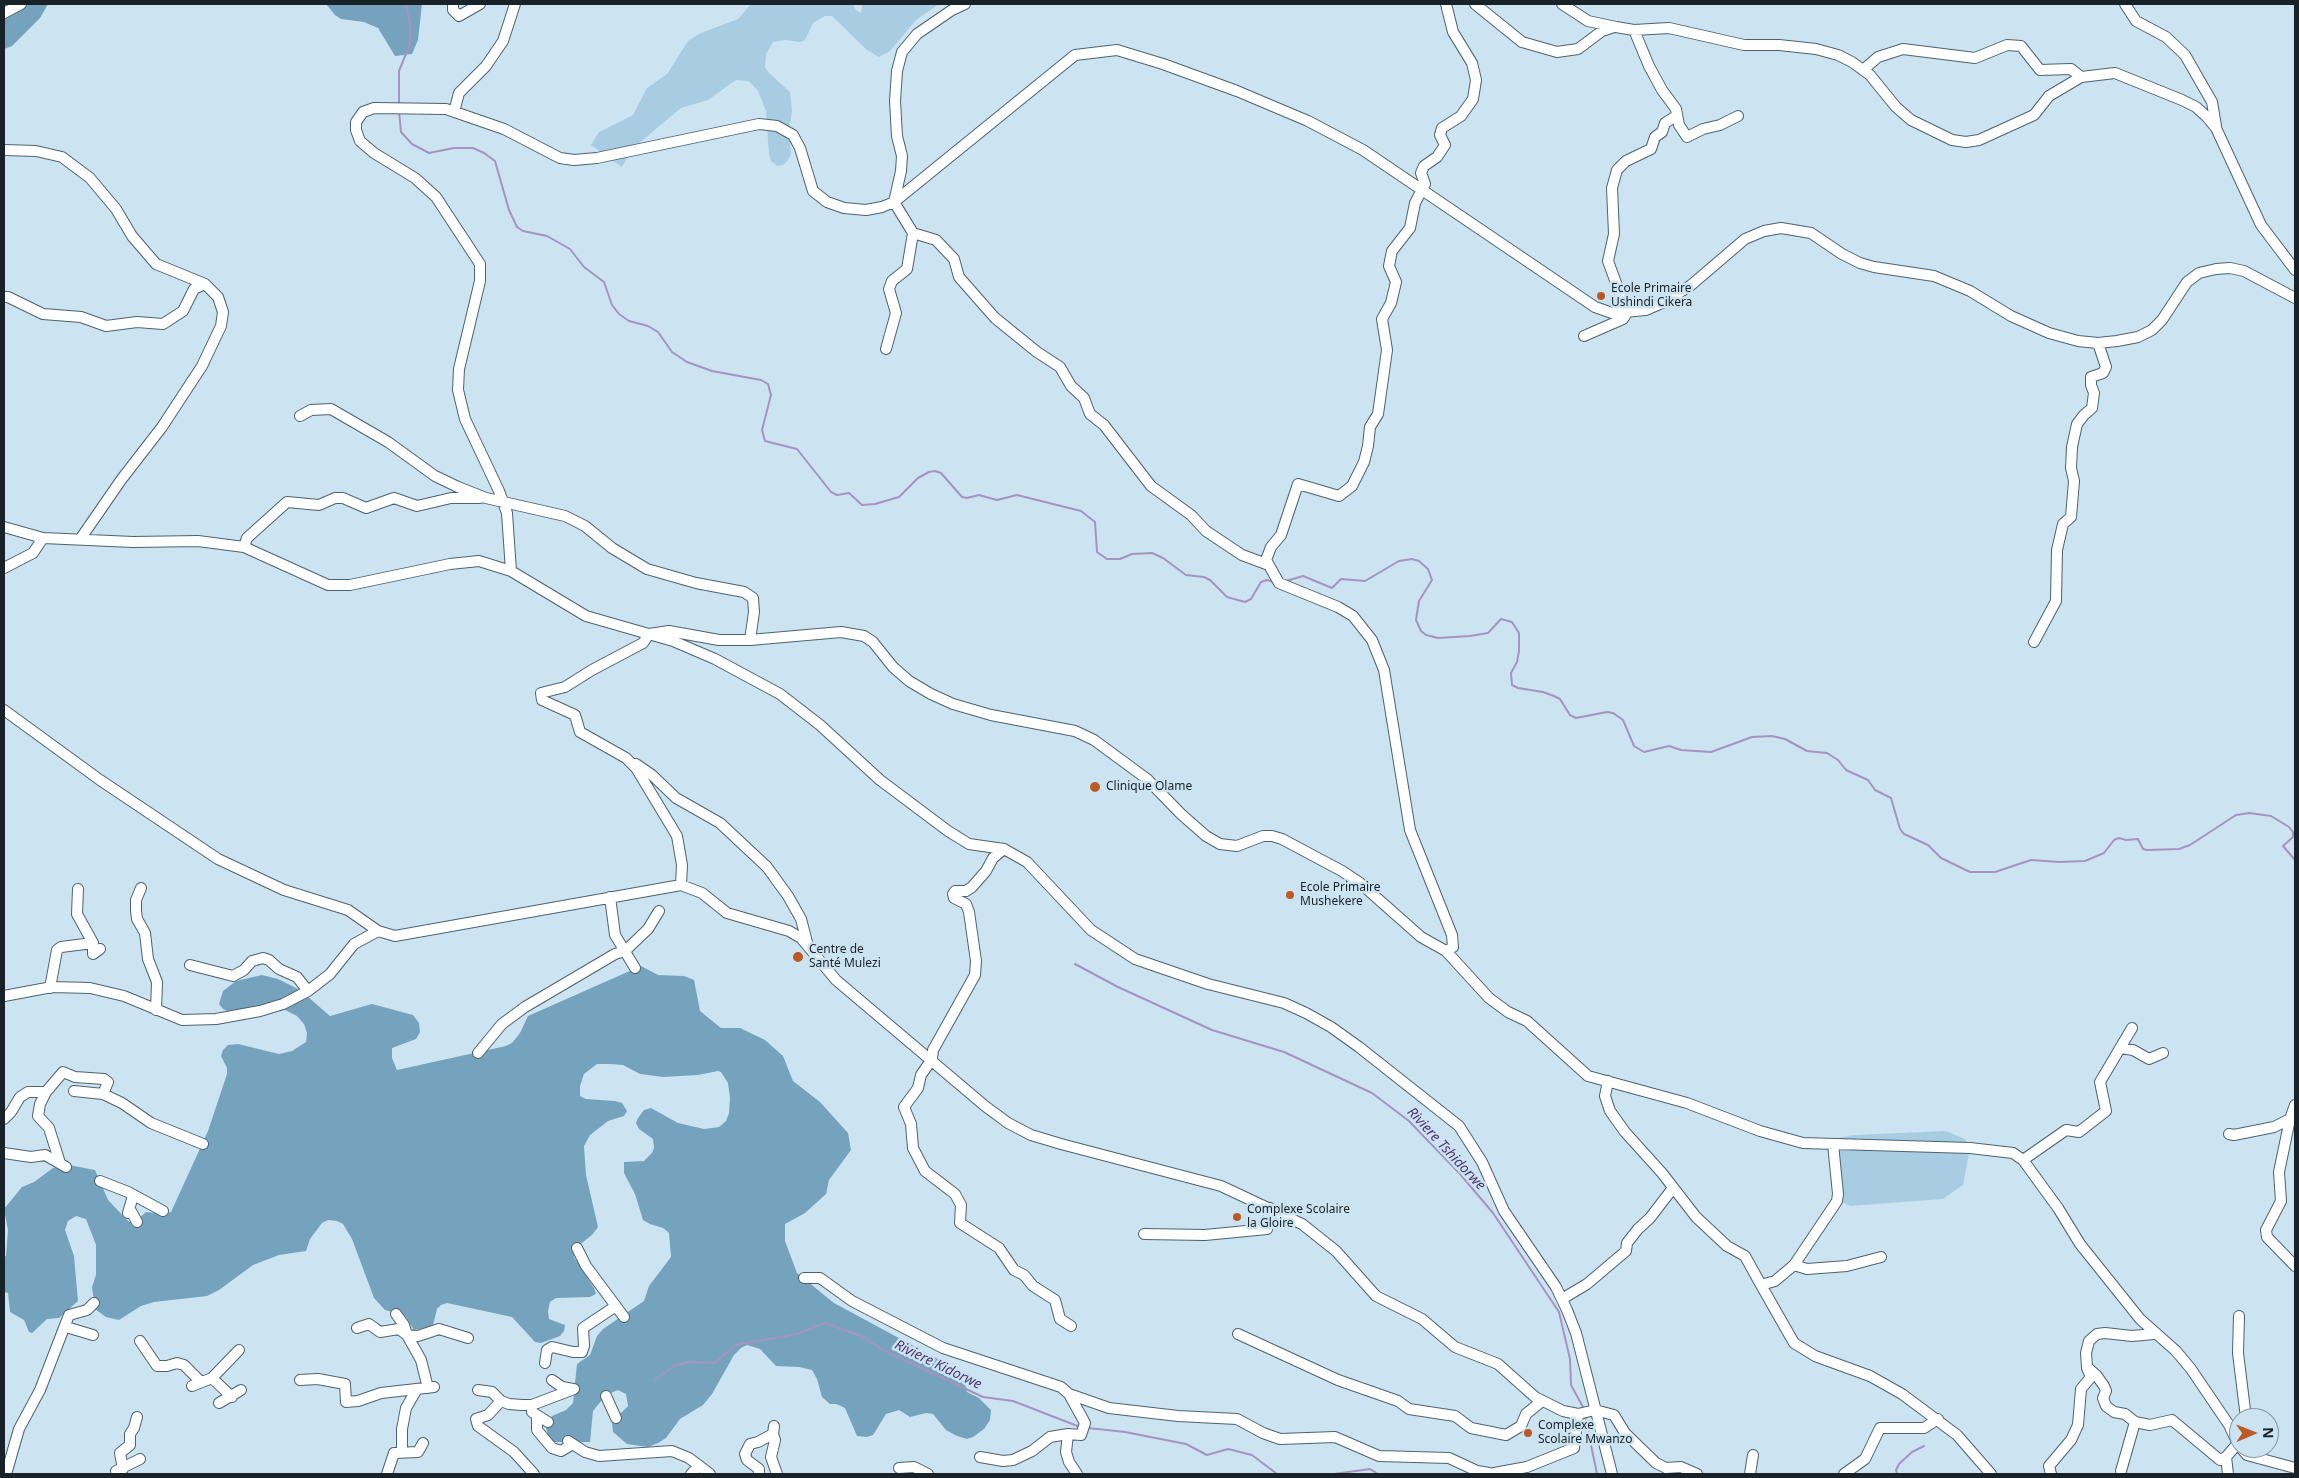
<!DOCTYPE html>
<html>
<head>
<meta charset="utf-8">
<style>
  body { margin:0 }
  #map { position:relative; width:2299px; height:1478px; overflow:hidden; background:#cce4f2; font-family:"Noto Sans",sans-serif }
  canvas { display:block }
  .frame { position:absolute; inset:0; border:5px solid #192228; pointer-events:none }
  .north { position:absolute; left:2229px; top:1408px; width:50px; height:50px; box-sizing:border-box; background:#cce4f2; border:1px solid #8496a1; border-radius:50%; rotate:89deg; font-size:14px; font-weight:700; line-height:20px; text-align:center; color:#192228 }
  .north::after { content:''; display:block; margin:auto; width:18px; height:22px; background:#bd5925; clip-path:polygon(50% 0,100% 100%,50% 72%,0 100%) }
</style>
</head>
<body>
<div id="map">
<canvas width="2299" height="1478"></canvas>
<div class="frame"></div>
<div class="north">N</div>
</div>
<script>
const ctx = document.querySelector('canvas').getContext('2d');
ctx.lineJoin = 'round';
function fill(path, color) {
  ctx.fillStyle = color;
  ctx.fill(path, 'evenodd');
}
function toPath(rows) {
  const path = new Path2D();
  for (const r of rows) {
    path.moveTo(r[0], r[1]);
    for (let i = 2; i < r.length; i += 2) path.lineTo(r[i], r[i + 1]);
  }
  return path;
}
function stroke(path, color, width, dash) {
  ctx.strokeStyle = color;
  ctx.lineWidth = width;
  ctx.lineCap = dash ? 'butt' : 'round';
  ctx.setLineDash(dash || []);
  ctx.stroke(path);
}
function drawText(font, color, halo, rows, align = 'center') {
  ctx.font = font + ' "Noto Sans",sans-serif';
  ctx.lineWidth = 5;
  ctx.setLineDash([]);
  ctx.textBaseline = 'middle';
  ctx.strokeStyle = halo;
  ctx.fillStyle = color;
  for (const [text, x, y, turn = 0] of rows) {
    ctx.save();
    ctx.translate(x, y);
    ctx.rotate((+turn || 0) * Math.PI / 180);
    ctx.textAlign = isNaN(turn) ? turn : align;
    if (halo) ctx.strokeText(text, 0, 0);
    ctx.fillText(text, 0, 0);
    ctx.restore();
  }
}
fill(toPath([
  [751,4,853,4,856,10,861,13,862,4,939,4,916,20,890,51,879,57,867,50,832,16,825,16,813,23,805,40,800,42,786,40,773,42,766,54,765,67,768,72,790,92,792,111,789,132,791,154,788,160,783,165,777,166,771,161,769,155,766,111,758,91,749,81,736,80,708,100,681,108,632,149,622,167,591,145,599,132,633,115,647,88,667,74,688,41,701,33,738,19],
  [1946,1131,1965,1139,1970,1148,1963,1185,1943,1199,1850,1206,1835,1198,1828,1140,1854,1135]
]), '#a8cde3');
fill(toPath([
  [4,4,48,4,40,18,12,46,4,49],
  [326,4,422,4,418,40,412,54,395,56,378,28,364,22,341,19,335,15],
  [641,966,658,975,684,976,694,980,700,1011,721,1028,740,1028,765,1040,783,1056,793,1081,820,1102,848,1133,851,1150,829,1180,826,1194,805,1213,785,1224,785,1241,797,1273,834,1303,958,1370,964,1379,967,1392,979,1398,991,1410,990,1420,984,1429,973,1437,967,1439,957,1436,946,1430,933,1414,926,1413,910,1417,899,1410,886,1414,873,1435,867,1437,857,1436,845,1408,836,1404,830,1404,822,1397,817,1379,812,1370,799,1367,776,1366,760,1349,747,1345,741,1348,734,1355,712,1394,703,1405,680,1419,666,1438,658,1443,648,1447,627,1444,613,1432,612,1422,628,1406,626,1394,618,1390,606,1395,593,1411,590,1442,554,1442,548,1435,546,1428,552,1416,566,1410,573,1403,577,1364,590,1355,597,1336,603,1329,644,1301,649,1286,671,1257,669,1233,663,1228,650,1224,643,1220,635,1194,624,1173,624,1162,644,1161,652,1153,654,1148,653,1139,639,1129,636,1123,638,1118,644,1110,651,1108,678,1123,704,1129,719,1127,726,1121,729,1113,730,1098,728,1083,721,1072,718,1071,698,1075,663,1077,640,1074,623,1065,610,1064,597,1064,584,1074,580,1086,580,1096,586,1099,615,1101,622,1103,627,1111,624,1116,608,1121,590,1135,584,1146,586,1175,598,1227,592,1235,574,1249,574,1257,594,1288,596,1294,590,1297,556,1298,550,1302,548,1311,549,1319,565,1325,564,1331,560,1336,541,1343,535,1342,512,1317,447,1303,441,1305,437,1309,433,1325,430,1327,414,1330,405,1316,385,1310,374,1298,352,1239,343,1224,337,1221,328,1220,322,1223,310,1239,306,1251,279,1255,253,1265,219,1290,207,1296,154,1302,141,1306,119,1320,106,1317,95,1309,92,1287,96,1275,96,1245,86,1219,76,1216,68,1221,65,1230,74,1256,78,1301,59,1318,47,1319,32,1333,29,1332,24,1320,10,1312,8,1293,4,1292,4,1257,6,1256,8,1230,4,1209,22,1187,34,1182,53,1168,69,1165,95,1170,108,1200,129,1222,135,1222,146,1212,165,1214,171,1212,208,1131,227,1074,227,1068,221,1056,223,1050,228,1045,238,1044,279,1054,292,1051,306,1042,307,1033,304,1024,297,1016,285,1010,272,1008,244,1018,223,1009,219,1004,223,991,236,981,262,975,278,979,300,990,330,1016,372,1004,413,1015,419,1023,420,1032,416,1039,392,1048,392,1058,397,1070,506,1046,512,1043,520,1033,528,1016]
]), '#75a3be');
stroke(toPath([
  [399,104,399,71,410,44,410,24,406,4],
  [399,111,401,132,412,144,429,153,454,148,473,148,484,153,495,161,509,210,517,227,523,231,547,236,570,249,584,267,604,282,612,305,619,314,629,321,648,326,658,332,672,352,687,362,712,371,761,380,768,384,771,395,762,430,765,441,797,449,831,492,837,495,849,493,862,505,875,504,899,497,918,478,929,472,935,471,941,473,962,497,967,498,979,495,997,500,1017,495,1081,511,1095,522,1097,552,1107,559,1120,559,1132,554,1152,553,1163,558,1186,575,1204,577,1210,580,1227,597,1245,602,1251,599,1261,582,1267,580,1274,582],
  [1286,581,1303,576,1332,588,1341,579,1365,581,1399,561,1412,559,1419,561,1428,569,1432,580,1419,601,1416,620,1421,631,1426,635,1438,638,1470,636,1488,633,1501,619,1512,622,1519,633,1519,651,1517,662,1511,673,1512,685,1518,688,1543,692,1554,696,1560,699,1570,715,1576,718,1607,712,1613,713,1623,720,1634,746,1644,752,1669,746,1681,750,1711,752,1752,737,1772,736,1785,739,1807,751,1827,753,1838,760,1846,770,1868,780,1875,790,1891,798,1900,829,1904,834,1928,845,1941,858,1970,872,1995,872,2031,860,2059,862,2085,861,2104,853,2114,840,2119,838,2126,840,2138,839,2143,849,2147,850,2179,849,2190,845,2236,815,2249,813,2271,816,2289,827,2293,832,2293,837,2283,846,2295,860],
  [2295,893,2295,901],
  [1075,964,1118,987,1212,1030,1284,1052,1372,1093,1409,1121,1460,1174,1493,1213,1559,1312,1570,1359,1571,1385,1583,1407],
  [654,1380,674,1366,688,1362,715,1363,735,1345,797,1334,825,1323,861,1336,887,1352,983,1397,1013,1401,1080,1427],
  [1585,1416,1597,1474],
  [1088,1428,1125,1432,1186,1444,1207,1455,1228,1449,1252,1455,1277,1474],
  [1334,1474,1370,1469,1378,1474],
  [1430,1474,1436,1474],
  [1897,1474,1896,1470,1899,1464,1912,1452,1924,1446]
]), '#a594bf', 2);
const minor = toPath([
  [453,4,453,10,459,16,480,4],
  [965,4,952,10,917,34,902,52,897,71,895,101,897,136,902,156,901,171,894,202,913,233,936,240,954,259,959,277,995,318,1037,352,1060,367,1071,386,1084,398,1090,414,1104,425,1151,486,1191,515,1206,531,1242,555,1269,565],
  [1446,4,1453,32,1472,63,1476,80,1473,99,1461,116,1442,128,1440,135,1445,145,1437,157,1424,166,1421,173,1425,184,1415,203,1410,228,1392,251,1389,266,1396,282,1391,303,1382,319,1387,350,1378,414,1370,427,1368,446,1364,462,1352,486,1339,496,1298,484,1281,535,1271,547,1266,560,1279,583,1338,607,1353,616,1372,640,1384,670,1410,830,1452,935,1453,947,1446,951],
  [1475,4,1522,42,1557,52,1578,49,1602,31,1614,27],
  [1562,4,1588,21,1616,27,1634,30,1669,28,1744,45,1779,45,1816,49,1838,55,1852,62,1870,75,1896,107,1911,120,1952,140,1966,142,1979,140,2034,115,2049,96,2081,77,2115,73,2182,100,2196,107,2207,117,2216,128,2261,225,2295,270],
  [2125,4,2136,21,2166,37,2185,55,2212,102,2216,126],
  [4,13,21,4],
  [1634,30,1649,66,1662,90,1676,109,1679,125,1687,137,1703,129,1720,125,1738,116],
  [1863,70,1878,57,1903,49,1975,58,2007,45,2021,46,2040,70,2071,69,2081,77],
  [454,112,459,93,486,66,503,41,515,4],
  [4,150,36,151,62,157,90,178,116,209,132,236,156,264,205,284,218,297,223,312,221,326,202,366,162,427,121,480,81,538],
  [4,297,8,297,43,314,81,317,106,326,137,322,163,324,183,311,194,289,205,284],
  [1627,313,1608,261,1614,234,1612,188,1617,170,1626,161,1651,149,1655,137,1662,132,1665,123,1676,116],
  [1584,336,1623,319,1627,313],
  [886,349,896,313,889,289,892,281,907,269,913,233],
  [300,416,311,410,331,409,388,442,435,476,458,487,486,498,565,516,585,526,612,548,647,569,696,583,744,592,753,598,754,612,750,640],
  [4,527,43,538,133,542,198,541,244,547,328,585,350,585,450,564,479,561,511,571,586,616,673,641,715,659,780,694,820,725,880,780,948,831,969,844,1004,849,1027,862,1091,930,1135,959,1208,984,1284,1003,1306,1013,1331,1027,1359,1047,1459,1126,1482,1162,1504,1211,1556,1287,1567,1310,1576,1333,1612,1474],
  [244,547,247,538,287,502,319,505,335,498,343,498,366,508,394,498,417,506,451,498,480,498],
  [4,568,33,553,43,538],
  [511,571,507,513,499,491,465,419,458,390,459,369,480,281,480,264,436,197,415,178,374,153,360,141,356,130,356,122,363,112,374,108,446,109,504,129,560,158,574,160,597,158,759,124,777,126,793,135,800,148,813,191,827,202,844,208,866,210,882,207,894,202,1075,55,1117,50,1163,64,1237,91,1308,121,1363,150,1595,307,1612,313,1646,310,1662,303,1690,286,1745,239,1764,231,1781,228,1811,233,1842,254,1860,263,1874,267,1934,276,1970,291,2011,316,2049,333,2078,341,2098,343,2117,341,2138,337,2152,330,2162,320,2187,282,2199,273,2216,269,2230,268,2244,271,2295,298],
  [2034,642,2056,601,2057,550,2063,524,2071,517,2074,481,2071,468,2072,447,2077,424,2084,415,2092,408,2094,393,2091,385,2091,377,2103,373,2106,367,2098,343],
  [4,710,100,780,218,859,284,890,348,910,378,931,395,936,681,885,702,893,727,913,789,931,801,938,836,980,985,1106,1008,1123,1031,1135,1061,1144,1221,1186,1302,1224,1336,1251,1376,1296,1422,1319,1455,1347,1498,1364,1535,1397,1563,1411,1578,1414,1595,1410,1614,1415,1625,1433,1656,1463,1666,1468,1681,1467,1697,1474],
  [636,764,652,775,676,798,720,823,767,867,788,896,801,919,808,946],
  [1004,849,993,858,986,871,972,887,966,891,955,891,953,894,954,898,966,904,969,912,976,961,975,975,933,1050,932,1059,921,1075,918,1088,904,1107,911,1124,913,1148,925,1171,955,1194,961,1205,960,1223,999,1248,1014,1270,1024,1275,1033,1286,1055,1300,1060,1319,1071,1326],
  [681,885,682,865,677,836,636,768,626,758,580,732,575,715,542,700,541,693,565,687,592,670,643,643,649,634,669,631,719,640,750,640,841,632,864,636,873,642,893,667,909,681,931,694,953,704,991,715,1075,731,1094,740,1147,779,1181,814,1206,836,1220,844,1237,846,1263,836,1272,836,1282,839,1342,871,1360,883,1421,937,1446,951,1489,998,1508,1012,1527,1021,1588,1076,1687,1103,1760,1131,1803,1143,1970,1148,2013,1153,2023,1160,2058,1208,2080,1244,2140,1319,2176,1351,2191,1369,2229,1425,2239,1446],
  [141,888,136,900,136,911,137,919,145,933,148,959,157,982,156,1010],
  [610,897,615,935,635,968],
  [93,943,93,954,100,949],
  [190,965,233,976,244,970,252,961,263,958,269,960,279,969,297,977,308,991],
  [50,988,57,950,61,947,93,943,77,914,78,889],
  [4,996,52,987,90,988,124,996,182,1020,216,1019,260,1011,283,1004,308,991,330,974,354,944,378,931],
  [2121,1048,2133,1050,2149,1059,2163,1053],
  [478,1053,502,1024,525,1007,615,954,625,951,648,929,659,911],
  [1608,1081,1605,1096,1610,1111,1625,1132,1662,1173,1696,1217,1727,1246,1745,1256,1761,1285],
  [74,1091,103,1094,122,1103,151,1123,203,1144],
  [46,1092,40,1104,38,1116,49,1128,60,1163],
  [4,1119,11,1112,20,1097,28,1092,46,1092,63,1072,75,1077,104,1079,108,1082,103,1094],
  [2290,1119,2279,1172,2281,1201,2266,1230,2267,1237,2295,1266],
  [2229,1134,2234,1135,2274,1127,2290,1119,2295,1105],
  [1833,1144,1838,1194,1837,1201,1794,1265,1775,1281,1761,1285,1794,1343,1815,1356,1870,1376,1902,1394,1957,1435,1991,1474],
  [4,1153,31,1157,45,1155,66,1167],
  [2023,1160,2066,1130,2079,1132,2106,1111,2100,1082,2132,1028],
  [100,1181,128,1192,163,1211],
  [133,1196,128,1213,131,1211,137,1222],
  [1144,1234,1205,1235,1267,1229,1270,1208],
  [577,1248,586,1266,624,1317],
  [1794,1265,1807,1269,1847,1266,1881,1257],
  [804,1278,820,1278,852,1301,943,1348,1061,1387,1069,1394,1085,1423,1081,1435,1068,1434,1066,1452,1069,1462,1077,1474],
  [1562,1299,1587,1284,1626,1251,1627,1243,1638,1229,1650,1218,1673,1188],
  [396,1314,404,1325,407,1335,421,1360,428,1388],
  [2239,1316,2238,1353,2246,1418],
  [66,1327,93,1335],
  [357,1328,369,1324,380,1332,399,1329,407,1335,418,1336,439,1329,468,1338],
  [1238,1334,1338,1380,1398,1401,1409,1409,1455,1416,1471,1428,1506,1435,1521,1426,1526,1414,1542,1401],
  [2154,1334,2132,1336,2105,1333,2097,1334,2089,1341,2086,1353,2087,1367,2097,1376,2104,1386,2106,1391,2103,1398,2106,1406,2114,1412,2125,1414,2135,1422,2150,1425,2172,1420,2220,1460,2226,1457],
  [140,1341,157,1366,167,1366,177,1363,184,1365,201,1382],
  [545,1363,547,1350,552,1347,573,1352,582,1352,584,1346,583,1328,616,1306],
  [212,1378,239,1350],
  [300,1380,318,1379,345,1384,346,1402,358,1401,381,1393,434,1387],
  [552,1380,562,1387,573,1389],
  [192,1386,212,1378,232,1397],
  [478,1390,492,1392,501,1401,509,1404,522,1405,532,1405,574,1389],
  [1069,1394,1109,1408,1178,1416,1237,1419,1263,1433,1280,1439,1335,1437,1379,1456,1449,1458,1477,1471,1489,1473],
  [606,1396,616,1418],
  [501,1401,488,1415,476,1419,478,1426,514,1452,534,1474],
  [219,1403,241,1390],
  [532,1412,548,1422],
  [537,1415,537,1430,552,1448,561,1451,573,1444],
  [773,1434,775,1440,771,1457,777,1474],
  [568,1441,585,1452,599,1456,672,1451,689,1458,710,1474],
  [2241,1448,2247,1455,2295,1468],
  [402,1453,402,1429,406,1408,417,1389],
  [980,1457,1003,1461,1013,1460,1032,1451,1050,1437,1068,1434],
  [899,1468,914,1467,928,1474],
  [123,1469,120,1453,130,1445,130,1434,134,1428,137,1417],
  [116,1471,140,1459],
  [2121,1471,2135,1422],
  [4,1473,7,1471,19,1429,40,1390,69,1315,87,1310,94,1303],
  [387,1474,394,1453,418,1452,423,1443],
  [691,1474,699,1466],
  [759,1474,759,1469,747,1460,745,1454,750,1444,758,1442,773,1434,774,1426],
  [1489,1474,1527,1467,1574,1448,1578,1414],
  [1750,1474,1753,1455],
  [1844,1474,1865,1459,1880,1428,1924,1428,1938,1419],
  [2051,1474,2049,1466,2071,1440,2078,1425,2081,1389,2091,1377,2087,1368],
  [2228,1474,2226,1457,2239,1442]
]);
stroke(minor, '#4d626f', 12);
stroke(minor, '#fff', 10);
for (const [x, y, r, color] of [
  [1601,296,5,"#bd5925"],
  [1095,787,6,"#bd5925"],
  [1290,895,5,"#bd5925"],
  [798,957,6,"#bd5925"],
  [1237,1217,5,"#bd5925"],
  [1528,1433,5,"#bd5925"]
]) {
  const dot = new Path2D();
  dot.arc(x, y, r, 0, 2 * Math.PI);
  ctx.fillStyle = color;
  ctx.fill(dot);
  stroke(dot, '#cce4f2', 2);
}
drawText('12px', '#192228', '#cce4f2', [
  ["Ecole Primaire",1611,289],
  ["Ushindi Cikera",1611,303],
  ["Clinique Olame",1106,787],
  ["Ecole Primaire",1300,888],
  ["Mushekere",1300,902],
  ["Centre de",809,950],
  ["Santé Mulezi",809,964],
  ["Complexe Scolaire",1247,1210],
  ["la Gloire",1247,1224],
  ["Complexe",1538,1426],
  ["Scolaire Mwanzo",1538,1440]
], 'left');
drawText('italic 14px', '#4f366d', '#cce4f2', [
  ["Riviere Tshidorwe",1446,1149,47],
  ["Riviere Kidorwe",938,1365,26]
]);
</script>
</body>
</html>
